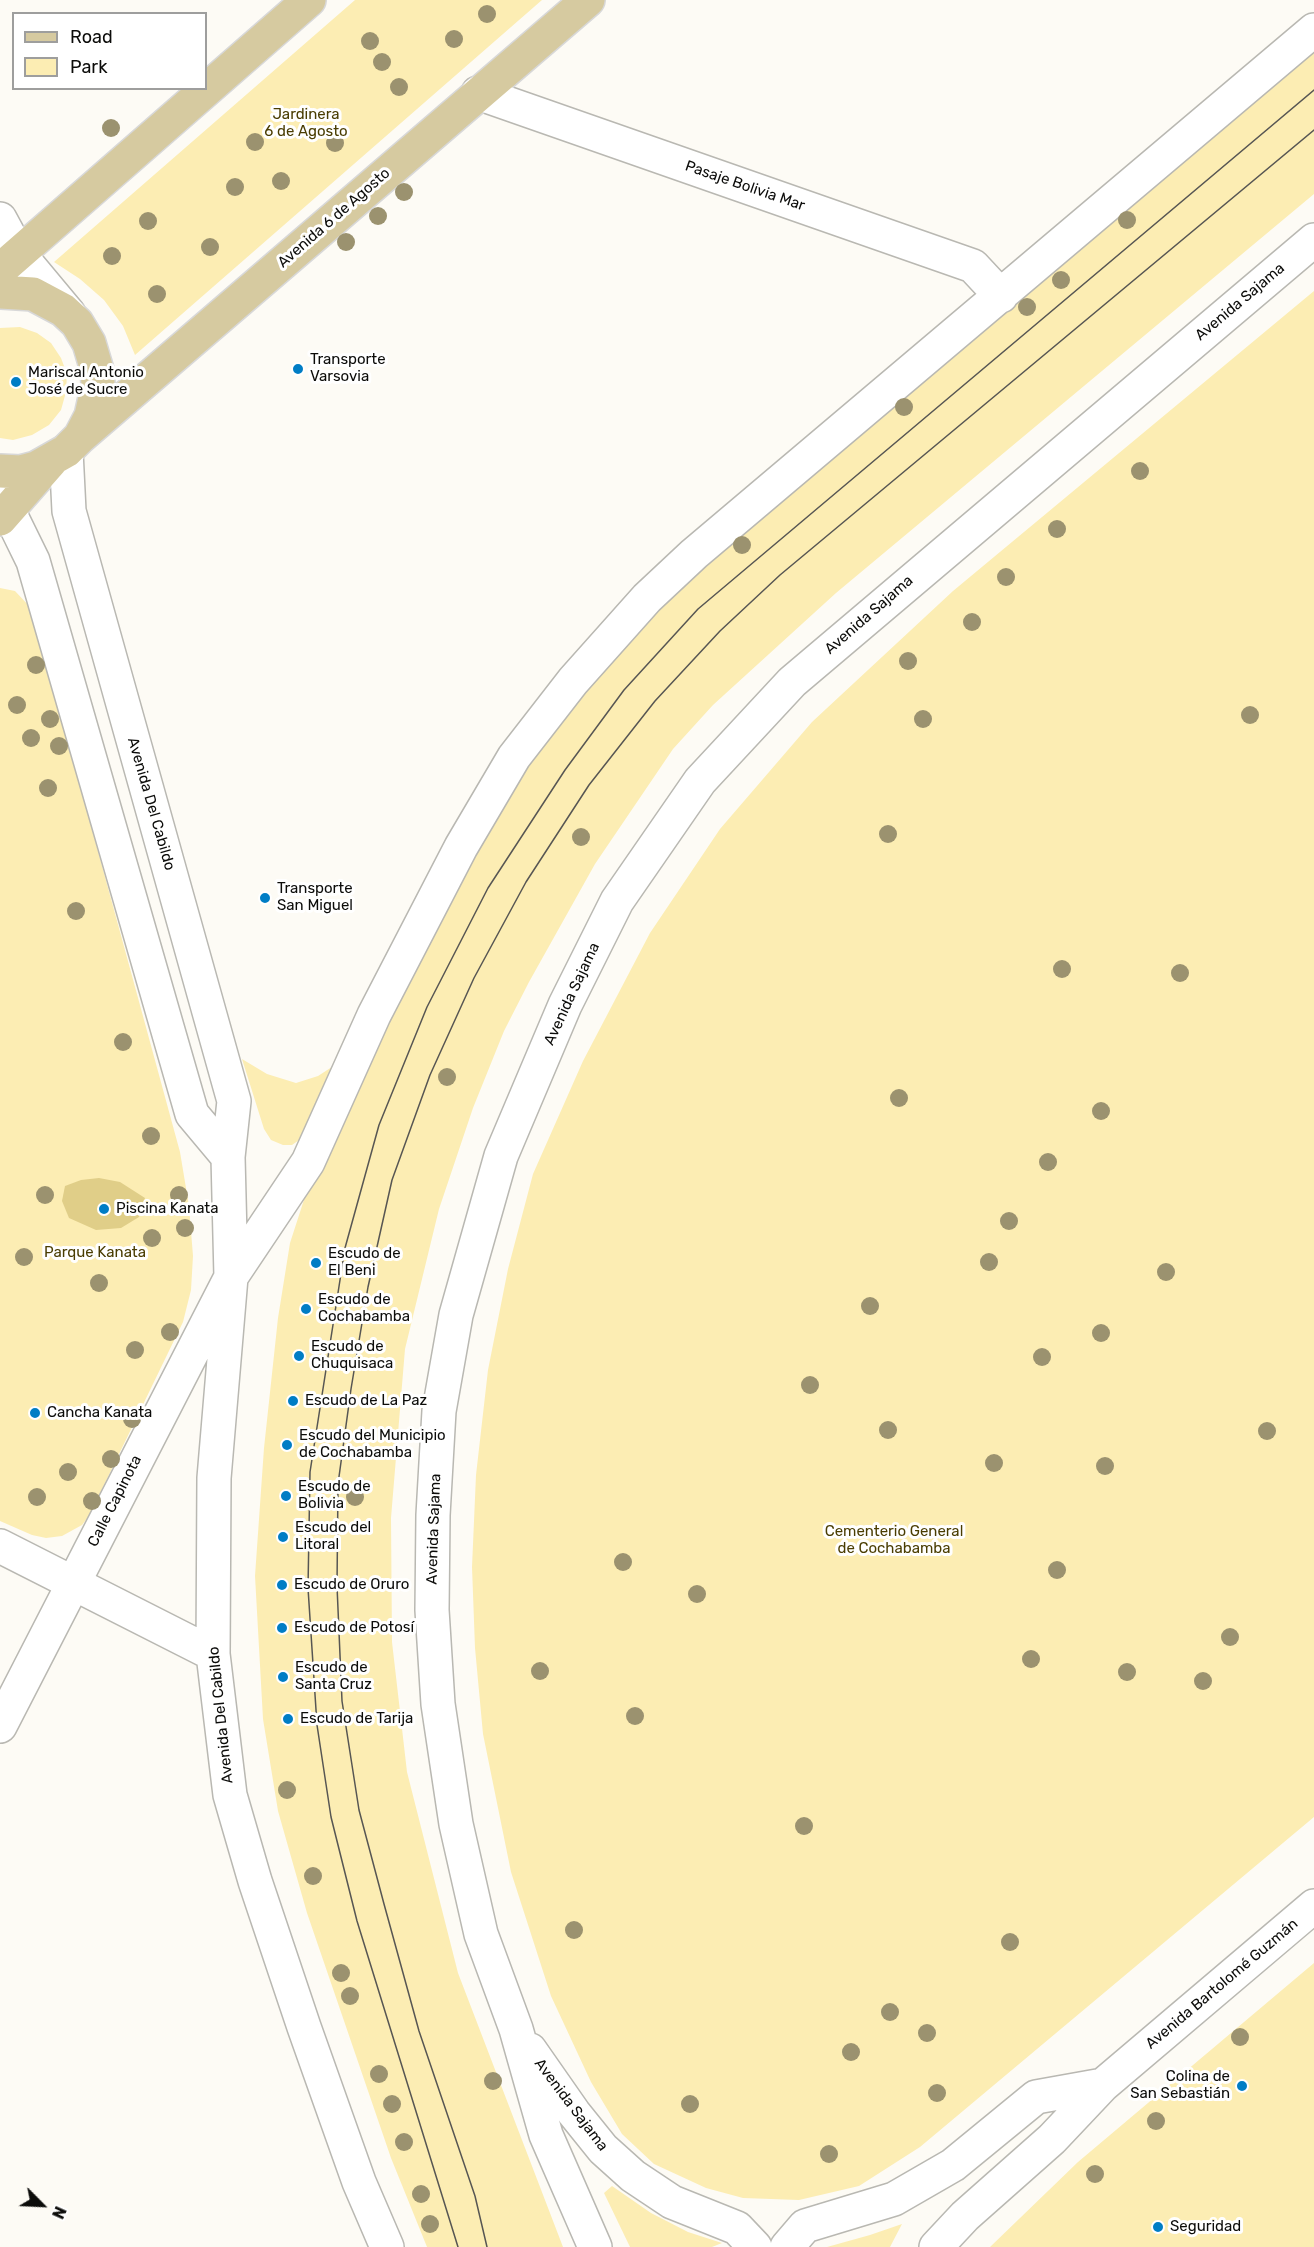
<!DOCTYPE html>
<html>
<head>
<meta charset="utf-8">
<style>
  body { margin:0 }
  #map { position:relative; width:1314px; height:2247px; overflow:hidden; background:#fdfbf5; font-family:Rubik,sans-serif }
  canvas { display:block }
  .legend { position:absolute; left:12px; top:12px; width:195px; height:78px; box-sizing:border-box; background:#fff; border:2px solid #9e9e9d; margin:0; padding:8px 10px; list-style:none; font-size:18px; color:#0c0c0a }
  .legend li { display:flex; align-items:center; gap:12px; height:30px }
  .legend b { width:30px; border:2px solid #9e9e9d }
  .north { position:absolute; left:12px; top:2175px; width:60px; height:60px; -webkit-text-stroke:4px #fff; paint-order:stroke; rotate:114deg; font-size:16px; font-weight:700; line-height:24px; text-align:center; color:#0c0c0a }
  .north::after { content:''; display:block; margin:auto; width:21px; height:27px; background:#0c0c0a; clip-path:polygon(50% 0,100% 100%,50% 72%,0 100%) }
</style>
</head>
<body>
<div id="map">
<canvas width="1314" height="2247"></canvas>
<ul class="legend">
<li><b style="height:8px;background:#d6caa0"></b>Road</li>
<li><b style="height:16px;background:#fcedb3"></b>Park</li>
</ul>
<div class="north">N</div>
</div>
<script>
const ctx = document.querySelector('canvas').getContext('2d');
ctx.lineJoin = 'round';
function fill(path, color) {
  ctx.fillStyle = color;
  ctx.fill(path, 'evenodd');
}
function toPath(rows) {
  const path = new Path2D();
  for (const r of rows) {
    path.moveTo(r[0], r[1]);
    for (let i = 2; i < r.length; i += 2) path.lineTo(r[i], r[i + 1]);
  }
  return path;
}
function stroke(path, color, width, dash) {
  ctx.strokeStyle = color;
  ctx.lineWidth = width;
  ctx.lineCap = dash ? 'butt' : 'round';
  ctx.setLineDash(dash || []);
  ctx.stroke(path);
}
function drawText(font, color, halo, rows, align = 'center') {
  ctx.font = font + ' Rubik,sans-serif';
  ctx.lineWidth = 6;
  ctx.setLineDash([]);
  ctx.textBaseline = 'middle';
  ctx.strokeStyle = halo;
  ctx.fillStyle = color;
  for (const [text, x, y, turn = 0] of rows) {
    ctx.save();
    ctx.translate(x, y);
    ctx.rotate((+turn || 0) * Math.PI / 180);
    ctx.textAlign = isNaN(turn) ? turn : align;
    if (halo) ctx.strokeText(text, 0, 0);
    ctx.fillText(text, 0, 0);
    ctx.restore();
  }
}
fill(toPath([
  [355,0,542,0,135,355,123,326,104,300,80,279,54,262],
  [1314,52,1314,194,836,593,713,705,673,749,595,864,529,982,504,1031,473,1108,439,1209,405,1349,391,1518,392,1642,407,1772,458,1973,563,2247,427,2247,391,2158,307,1913,278,1811,263,1719,255,1576,264,1448,278,1318,290,1243,312,1175,453,881,547,733,655,607,840,446],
  [1314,291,1314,1817,920,2147,859,2186,799,2200,743,2198,706,2188,654,2164,622,2134,591,2082,551,1996,511,1872,483,1734,475,1648,472,1567,476,1475,488,1370,508,1269,533,1174,583,1061,650,933,720,829,812,722,953,591],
  [20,327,37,333,51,343,61,358,67,374,66,392,61,410,49,425,32,435,13,440,0,438,0,328],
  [0,588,15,591,32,609,180,1152,189,1206,193,1256,191,1290,183,1322,89,1516,82,1525,62,1536,46,1538,32,1535,0,1521],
  [242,1059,267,1074,296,1083,318,1076,338,1063,302,1138,292,1145,283,1145,271,1140,264,1129],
  [1314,1963,1314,2247,990,2247,1078,2162],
  [612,2186,651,2213,688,2232,722,2243,712,2247,630,2247,604,2193],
  [902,2224,890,2247,827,2247,870,2235]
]), '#fcedb3');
fill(toPath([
  [99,1178,120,1182,145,1198,139,1217,121,1228,96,1230,69,1218,62,1201,65,1186,81,1180]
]), '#e0ce88');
const minor = toPath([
  [478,93,973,266,1001,296],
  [0,219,19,254,69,314],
  [66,451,69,511,234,1101,228,1157,231,1277,214,1478,213,1654,230,1795,255,1881,304,2027,359,2182,387,2247],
  [0,501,8,510,33,561,192,1114,228,1157],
  [0,1546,213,1654],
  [0,1726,231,1277,308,1162,374,1015,461,847,514,757,573,681,647,598,694,554,1314,30],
  [530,2050,574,2113,603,2149,633,2176,672,2202,737,2228,755,2247],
  [595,2247,546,2135,516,2029,481,1934,456,1824,438,1704,432,1610,433,1515,439,1411,456,1315,501,1156,565,1005,617,901,700,781,792,682,1314,240],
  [787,2247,805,2226,894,2199,953,2165,1036,2097,1103,2085],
  [936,2247,965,2216,1052,2139,1103,2085,1314,1906]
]);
const major = toPath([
  [0,270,309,0],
  [0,292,33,294,63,310,77,323,89,343,97,370,98,384,91,416,80,437,66,451,36,468,21,472,0,471],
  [80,437,588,0],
  [0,519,51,461]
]);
stroke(minor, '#b9b8b2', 36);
stroke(major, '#d8d8d8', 36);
stroke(minor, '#fff', 33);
stroke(major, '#d6caa0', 33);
stroke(toPath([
  [458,2247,357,1921,331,1817,317,1725,308,1588,310,1472,345,1248,379,1125,427,1007,488,888,565,770,624,690,698,609,1314,90],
  [487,2247,475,2196,419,2031,384,1904,359,1810,342,1701,337,1586,338,1484,351,1389,368,1287,392,1180,430,1075,474,978,526,882,589,785,655,701,720,631,780,575,1314,130]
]), '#575653', 1.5);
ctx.fillStyle = '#9b926f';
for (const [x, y] of [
  [487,14],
  [454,39],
  [370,41],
  [382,62],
  [399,87],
  [111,128],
  [255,142],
  [335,143],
  [281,181],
  [235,187],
  [404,192],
  [378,216],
  [1127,220],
  [148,221],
  [346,242],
  [210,247],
  [112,256],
  [1061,280],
  [157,294],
  [1027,307],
  [904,407],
  [1140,471],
  [1057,529],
  [742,545],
  [1006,577],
  [972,622],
  [908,661],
  [36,665],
  [17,705],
  [1250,715],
  [50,719],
  [923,719],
  [31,738],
  [59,746],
  [48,788],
  [888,834],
  [581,837],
  [76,911],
  [1062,969],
  [1180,973],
  [123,1042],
  [447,1077],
  [899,1098],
  [1101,1111],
  [151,1136],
  [1048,1162],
  [45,1195],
  [179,1195],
  [1009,1221],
  [185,1228],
  [152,1238],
  [24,1257],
  [989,1262],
  [1166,1272],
  [99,1283],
  [870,1306],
  [170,1332],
  [1101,1333],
  [135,1350],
  [1042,1357],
  [810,1385],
  [132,1419],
  [888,1430],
  [1267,1431],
  [111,1459],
  [994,1463],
  [1105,1466],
  [68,1472],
  [37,1497],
  [355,1497],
  [92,1501],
  [623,1562],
  [1057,1570],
  [697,1594],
  [1230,1637],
  [1031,1659],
  [540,1671],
  [1127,1672],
  [1203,1681],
  [635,1716],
  [287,1790],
  [804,1826],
  [313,1876],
  [574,1930],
  [1010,1942],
  [341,1973],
  [350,1996],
  [890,2012],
  [927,2033],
  [1240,2037],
  [851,2052],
  [379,2074],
  [493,2081],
  [937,2093],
  [392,2104],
  [690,2104],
  [1156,2121],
  [404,2142],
  [829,2154],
  [1095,2174],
  [421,2194],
  [430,2224]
]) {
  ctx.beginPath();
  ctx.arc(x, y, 9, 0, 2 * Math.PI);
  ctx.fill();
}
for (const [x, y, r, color] of [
  [298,369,6,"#007dc5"],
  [16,382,6,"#007dc5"],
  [265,898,6,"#007dc5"],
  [104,1209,6,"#007dc5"],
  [316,1263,6,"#007dc5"],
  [306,1309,6,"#007dc5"],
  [299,1356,6,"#007dc5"],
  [293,1401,6,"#007dc5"],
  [35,1413,6,"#007dc5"],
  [287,1445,6,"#007dc5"],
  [286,1496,6,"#007dc5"],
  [283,1537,6,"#007dc5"],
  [282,1585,6,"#007dc5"],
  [282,1628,6,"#007dc5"],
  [283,1677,6,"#007dc5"],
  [288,1719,6,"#007dc5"],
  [1242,2086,6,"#007dc5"],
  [1158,2227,6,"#007dc5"]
]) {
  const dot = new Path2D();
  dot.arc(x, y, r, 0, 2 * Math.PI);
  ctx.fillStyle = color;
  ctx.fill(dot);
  stroke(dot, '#fff', 2);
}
drawText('15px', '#4a3d02', '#fff', [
  ["Jardinera",306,115],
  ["6 de Agosto",306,132],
  ["Parque Kanata",95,1253],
  ["Cementerio General",894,1532],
  ["de Cochabamba",894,1549]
]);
drawText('15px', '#0c0c0a', '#fff', [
  ["Pasaje Bolivia Mar",745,186,19],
  ["Avenida 6 de Agosto",334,218,-41],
  ["Avenida Sajama",1240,302,-40],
  ["Avenida Sajama",869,615,-41],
  ["Avenida Del Cabildo",151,804,74],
  ["Avenida Sajama",572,994,-65],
  ["Calle Capinota",115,1501,-63],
  ["Avenida Sajama",434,1529,-88],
  ["Avenida Del Cabildo",221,1715,-96],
  ["Avenida Bartolomé Guzmán",1222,1984,-40],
  ["Avenida Sajama",571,2105,53]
]);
drawText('15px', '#0c0c0a', '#fff', [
  ["Transporte",310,360],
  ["Varsovia",310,377],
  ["Mariscal Antonio",28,373],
  ["José de Sucre",28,390],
  ["Transporte",277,889],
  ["San Miguel",277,906],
  ["Piscina Kanata",116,1209],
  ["Escudo de",328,1254],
  ["El Beni",328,1271],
  ["Escudo de",318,1300],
  ["Cochabamba",318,1317],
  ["Escudo de",311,1347],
  ["Chuquisaca",311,1364],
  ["Escudo de La Paz",305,1401],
  ["Cancha Kanata",47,1413],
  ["Escudo del Municipio",299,1436],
  ["de Cochabamba",299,1453],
  ["Escudo de",298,1487],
  ["Bolivia",298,1504],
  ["Escudo del",295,1528],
  ["Litoral",295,1545],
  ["Escudo de Oruro",294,1585],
  ["Escudo de Potosí",294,1628],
  ["Escudo de",295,1668],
  ["Santa Cruz",295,1685],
  ["Escudo de Tarija",300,1719],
  ["Colina de",1230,2077,"right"],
  ["San Sebastián",1230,2094,"right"],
  ["Seguridad",1170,2227]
], 'left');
</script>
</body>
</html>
